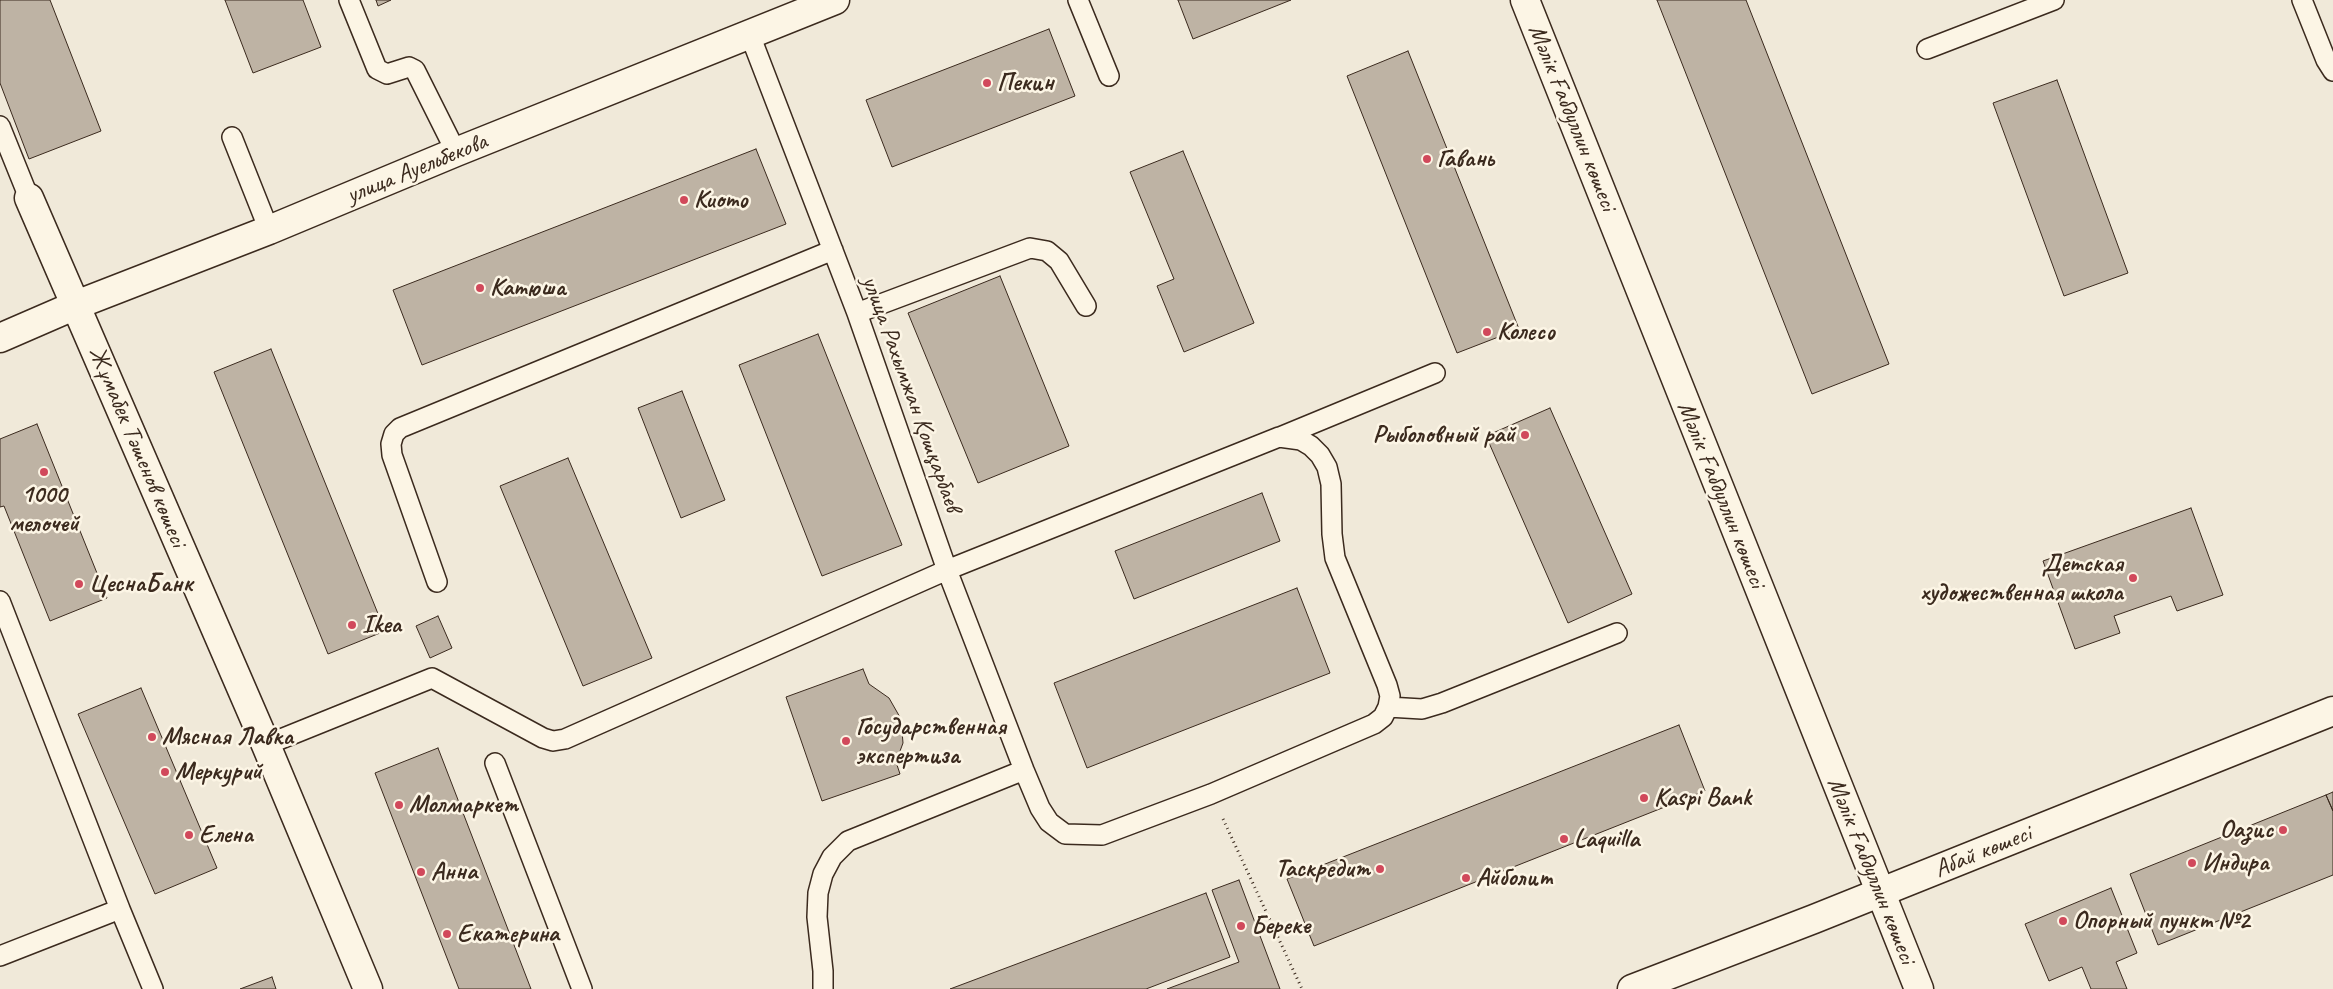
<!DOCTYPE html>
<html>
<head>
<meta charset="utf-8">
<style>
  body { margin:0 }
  canvas { display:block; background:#f0e9d9 }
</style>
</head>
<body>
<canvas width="2333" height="989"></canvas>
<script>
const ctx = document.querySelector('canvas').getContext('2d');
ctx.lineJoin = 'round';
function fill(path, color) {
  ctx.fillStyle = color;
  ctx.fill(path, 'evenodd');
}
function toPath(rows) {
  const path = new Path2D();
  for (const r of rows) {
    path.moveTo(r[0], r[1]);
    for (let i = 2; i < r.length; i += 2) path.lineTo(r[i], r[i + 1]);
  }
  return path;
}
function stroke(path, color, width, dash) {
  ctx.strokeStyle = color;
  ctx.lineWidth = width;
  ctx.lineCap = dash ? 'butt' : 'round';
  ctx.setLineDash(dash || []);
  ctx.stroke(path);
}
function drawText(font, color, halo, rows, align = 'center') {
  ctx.font = font + ' Caveat,sans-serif';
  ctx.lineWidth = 5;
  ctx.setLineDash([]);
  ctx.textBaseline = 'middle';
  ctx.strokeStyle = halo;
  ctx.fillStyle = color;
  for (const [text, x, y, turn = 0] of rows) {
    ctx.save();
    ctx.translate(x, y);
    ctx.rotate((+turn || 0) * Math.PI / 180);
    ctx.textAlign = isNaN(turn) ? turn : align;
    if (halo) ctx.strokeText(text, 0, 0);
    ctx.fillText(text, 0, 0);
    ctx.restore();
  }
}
const building = toPath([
  [0,0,50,0,101,131,29,159,0,83,0,0],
  [225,0,303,0,321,47,253,73,225,0],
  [376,0,391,0,378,6,376,0],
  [1178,0,1291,0,1193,39,1178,0],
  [1657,0,1746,0,1889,364,1812,394,1657,0],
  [1049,29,1075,96,892,167,866,100,1049,29],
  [1408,51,1519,329,1457,353,1347,76,1408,51],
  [2057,80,2128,273,2064,296,1993,103,2057,80],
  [756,149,786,224,422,365,393,290,756,149],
  [1183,151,1254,323,1184,352,1157,286,1174,279,1130,172,1183,151],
  [1000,276,1069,446,978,483,908,313,1000,276],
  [818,334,902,545,822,576,739,365,818,334],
  [271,349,385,631,328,654,214,372,271,349],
  [682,391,725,500,681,518,638,408,682,391],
  [1550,408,1632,594,1568,623,1486,436,1550,408],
  [37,424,107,598,50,621,4,506,0,507,0,439,37,424],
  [568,458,652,658,583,686,500,486,568,458],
  [1262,493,1280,541,1134,599,1115,551,1262,493],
  [2191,508,2223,595,2177,611,2171,596,2114,616,2120,633,2075,649,2043,561,2191,508],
  [1297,588,1330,673,1087,768,1054,683,1297,588],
  [438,616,452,648,430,658,416,626,438,616],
  [863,669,869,684,889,698,901,719,903,743,896,762,900,774,822,801,786,697,863,669],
  [141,688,217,868,155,894,78,714,141,688],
  [1679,725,1705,791,1314,946,1287,879,1679,725],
  [438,748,531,989,459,989,375,773,438,748],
  [2333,792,2333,811,2326,795,2333,792],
  [2326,795,2333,811,2333,875,2158,945,2130,874,2326,795],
  [1239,880,1280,989,1167,989,1239,962,1212,890,1239,880],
  [2111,888,2137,953,2116,962,2127,989,2091,989,2082,967,2049,981,2025,924,2111,888],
  [1206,893,1230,957,1146,989,950,989,1206,893],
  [272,977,276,989,240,989,272,977]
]);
fill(building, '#beb3a4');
stroke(building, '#3b2a1e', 1);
const service = toPath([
  [349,0,377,69,387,74,409,67,415,70,456,152],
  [1078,0,1109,76],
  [2302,0,2326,60,2333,71],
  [1927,49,2054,0],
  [0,126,29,198],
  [232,137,269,230],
  [857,313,1030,248,1047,251,1059,261,1086,306],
  [1280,437,1435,373],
  [437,582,392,455,391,444,394,434,400,428,833,250],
  [0,601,120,909],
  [1388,707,1422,709,1442,703,1617,633],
  [266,745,432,678,543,738,553,741,565,739,947,570,1279,437,1301,440,1311,446,1320,455,1327,467,1331,484,1332,534,1335,558,1387,685,1390,696,1388,707,1383,717,1374,724,1211,794,1102,835,1065,834,1049,822,1040,808,1024,770,947,570,857,313,750,35],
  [495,763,582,989],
  [0,956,120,909,153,989],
  [823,989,823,971,817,917,818,893,823,874,832,857,848,841,1024,770]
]);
const minor = toPath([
  [29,198,266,745,368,989]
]);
const tertiary = toPath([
  [1525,0,1919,989],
  [0,338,76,305,269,230,456,152,835,0]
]);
const secondary = toPath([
  [1632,989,1814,919,2333,711]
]);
stroke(service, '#3b2a1e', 22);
stroke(minor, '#3b2a1e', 31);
stroke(tertiary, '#3b2a1e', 31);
stroke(secondary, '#3b2a1e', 31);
stroke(toPath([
  [1223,819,1302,989]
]), '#3b2a1e', 3, [1, 4]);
stroke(service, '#fcf5e5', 19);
stroke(minor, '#fcf5e5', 28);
stroke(tertiary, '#fcf5e5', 28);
stroke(secondary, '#fcf5e5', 28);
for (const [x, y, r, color] of [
  [987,83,5,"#d1495b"],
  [1427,159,5,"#d1495b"],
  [684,200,5,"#d1495b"],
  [480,288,5,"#d1495b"],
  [1487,332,5,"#d1495b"],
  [1525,435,5,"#d1495b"],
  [44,472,5,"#d1495b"],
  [2133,578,5,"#d1495b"],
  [79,584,5,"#d1495b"],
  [352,625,5,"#d1495b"],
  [152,737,5,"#d1495b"],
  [846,741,5,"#d1495b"],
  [165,772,5,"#d1495b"],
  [1644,798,5,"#d1495b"],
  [399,805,5,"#d1495b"],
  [2283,830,5,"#d1495b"],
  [189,835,5,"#d1495b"],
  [1564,839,5,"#d1495b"],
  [2192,863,5,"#d1495b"],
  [1380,869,5,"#d1495b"],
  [421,872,5,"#d1495b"],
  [1466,878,5,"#d1495b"],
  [2063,921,5,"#d1495b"],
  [1241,926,5,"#d1495b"],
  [447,934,5,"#d1495b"]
]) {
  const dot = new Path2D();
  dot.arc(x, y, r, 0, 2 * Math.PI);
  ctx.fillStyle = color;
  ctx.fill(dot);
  stroke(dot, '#fcf5e5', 2);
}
drawText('bold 25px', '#3b2a1e', '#fcf5e5', [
  ["Пекин",997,83],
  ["Гавань",1437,159],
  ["Киото",694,200],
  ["Катюша",490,288],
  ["Колесо",1497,332],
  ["Рыболовный рай",1515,435,"right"],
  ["1000",44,495,"center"],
  ["мелочей",44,524,"center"],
  ["Детская",2123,564,"right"],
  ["художественная школа",2123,593,"right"],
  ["ЦеснаБанк",89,584],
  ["Ikea",362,625],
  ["Государственная",856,727],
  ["экспертиза",856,756],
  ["Мясная Лавка",162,737],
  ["Меркурий",175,772],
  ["Kaspi Bank",1654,798],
  ["Молмаркет",409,805],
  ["Оазис",2273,830,"right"],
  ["Елена",199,835],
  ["Laquilla",1574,839],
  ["Индира",2202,863],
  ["Таскредит",1370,869,"right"],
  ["Анна",431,872],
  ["Айболит",1476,878],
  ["Опорный пункт №2",2073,921],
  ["Береке",1251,926],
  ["Екатерина",457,934]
], 'left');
drawText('25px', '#3b2a1e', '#fcf5e5', [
  ["Мәлік Ғабдуллин көшесі",1572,118,68],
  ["улица Ауельбекова",417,169,-22],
  ["улица Рахымжан Қошқарбаев",911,394,70],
  ["Жұмабек Тәшенов көшесі",137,447,67],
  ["Мәлік Ғабдуллин көшесі",1721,495,68],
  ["Абай көшесі",1983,852,-22],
  ["Мәлік Ғабдуллин көшесі",1871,871,68]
]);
</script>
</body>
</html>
